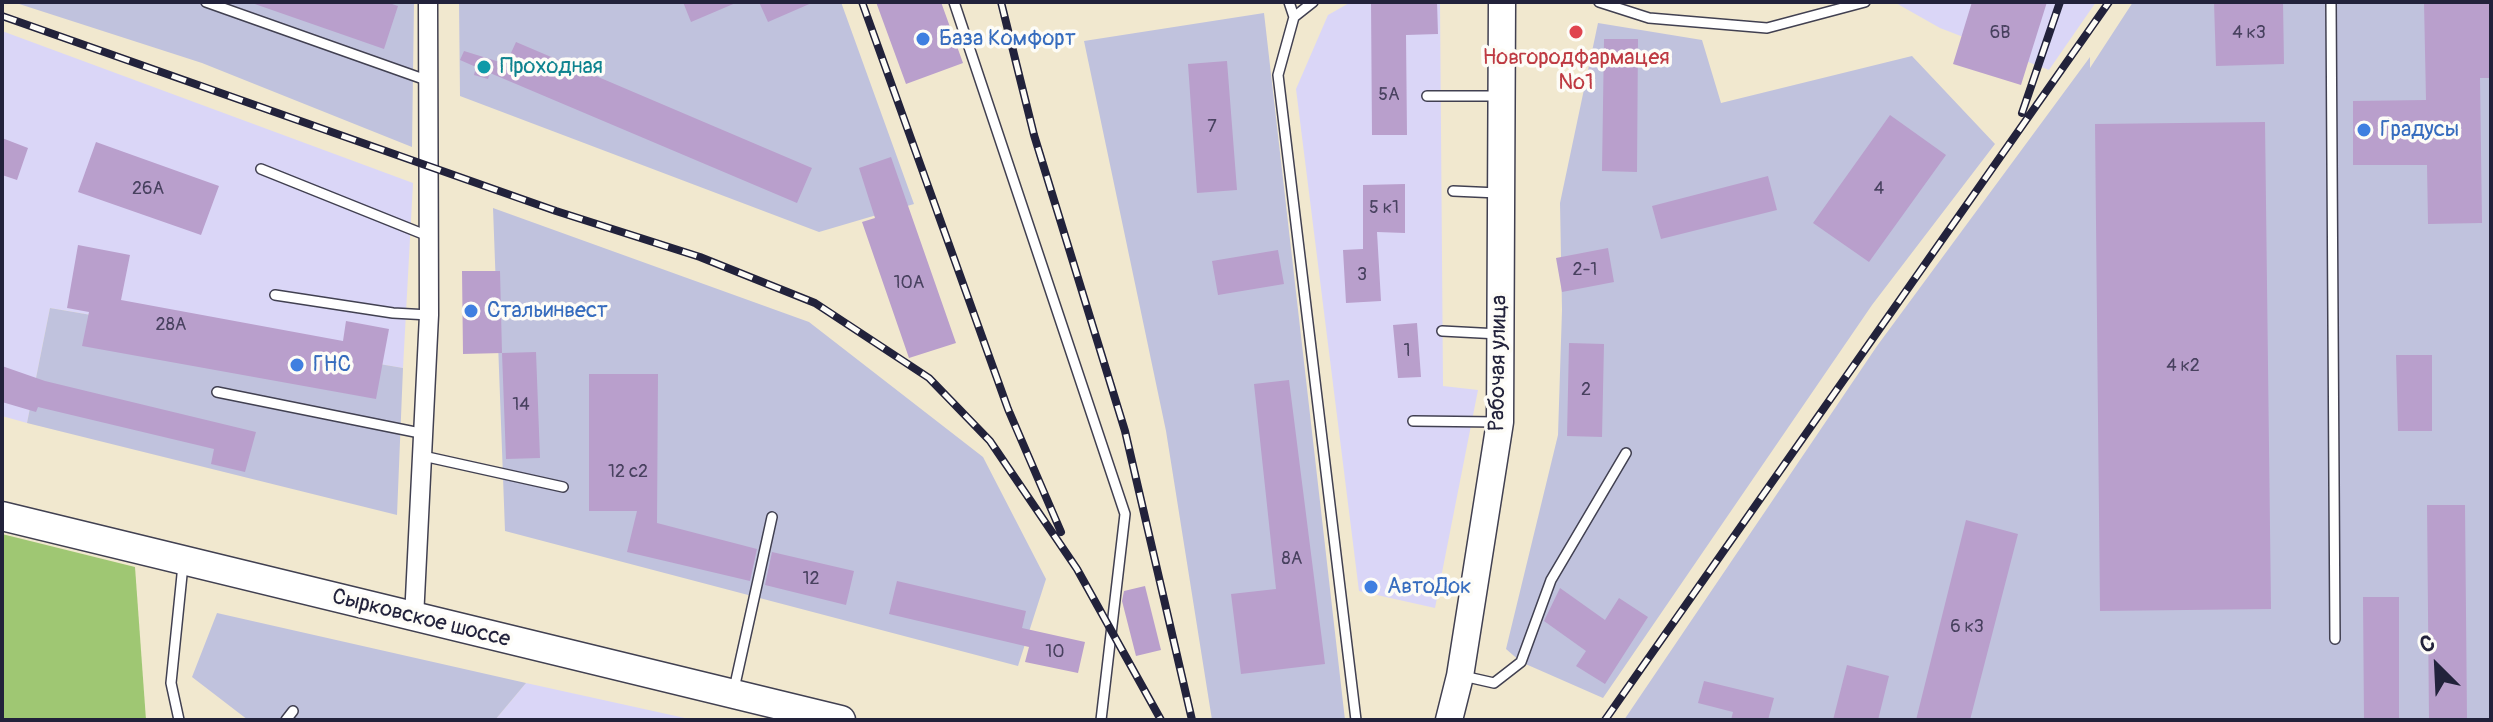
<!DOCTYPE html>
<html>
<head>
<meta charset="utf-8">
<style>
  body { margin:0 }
  #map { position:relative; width:2493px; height:722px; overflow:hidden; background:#f1e8cf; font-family:Pangolin,sans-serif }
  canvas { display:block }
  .frame { position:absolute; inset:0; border:4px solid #22223b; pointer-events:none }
  .north { position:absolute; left:2397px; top:626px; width:80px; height:80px; -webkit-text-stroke:6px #fdfcf7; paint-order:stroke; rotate:336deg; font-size:22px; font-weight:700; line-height:32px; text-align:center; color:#22223b }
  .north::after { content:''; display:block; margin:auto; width:28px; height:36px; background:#22223b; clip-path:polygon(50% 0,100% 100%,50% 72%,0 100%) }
</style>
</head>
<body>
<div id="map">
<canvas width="2493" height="722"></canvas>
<div class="frame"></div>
<div class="north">С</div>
</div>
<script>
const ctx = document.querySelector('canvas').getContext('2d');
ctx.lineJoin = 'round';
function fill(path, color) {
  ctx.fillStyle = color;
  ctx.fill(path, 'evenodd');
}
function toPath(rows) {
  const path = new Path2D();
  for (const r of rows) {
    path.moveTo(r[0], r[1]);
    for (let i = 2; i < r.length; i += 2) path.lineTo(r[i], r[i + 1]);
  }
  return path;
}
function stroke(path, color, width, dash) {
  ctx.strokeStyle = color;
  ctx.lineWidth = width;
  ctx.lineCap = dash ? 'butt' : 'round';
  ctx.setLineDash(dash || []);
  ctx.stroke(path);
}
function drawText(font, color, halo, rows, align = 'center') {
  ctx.font = font + ' Pangolin,sans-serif';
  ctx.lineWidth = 7;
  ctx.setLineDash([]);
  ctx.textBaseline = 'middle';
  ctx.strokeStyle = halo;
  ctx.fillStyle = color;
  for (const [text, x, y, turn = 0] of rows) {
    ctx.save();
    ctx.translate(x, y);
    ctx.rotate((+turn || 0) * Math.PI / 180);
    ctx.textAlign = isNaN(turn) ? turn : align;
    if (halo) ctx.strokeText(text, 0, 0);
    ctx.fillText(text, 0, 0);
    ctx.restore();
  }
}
fill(toPath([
  [1351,2,1440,2,1443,386,1478,390,1435,608,1359,591,1296,89,1328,15],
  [1894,2,2096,2,2049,70,1940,28],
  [2,31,413,183,403,368,50,308,27,423,2,416],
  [526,683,694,720,495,720]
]), '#dad6f7');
fill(toPath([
  [13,2,414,2,412,147,202,63],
  [459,2,841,2,914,204,819,232,460,96],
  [2133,2,2491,2,2491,720,1624,720,1877,346,2090,57,2090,68],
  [1264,13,1345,720,1212,720,1166,431,1084,41],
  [1598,23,1702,40,1721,103,1912,56,1995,144,1872,305,1603,698,1521,662,1506,649,1558,435,1562,310,1560,203],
  [493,208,809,322,983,457,1046,579,1018,666,505,531],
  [50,308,403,368,397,515,27,423],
  [217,613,526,683,495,720,248,720,192,677]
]), '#c0c2dd');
fill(toPath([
  [2,534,135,567,146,720,2,720]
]), '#9fc773');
fill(toPath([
  [249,2,386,2,398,6,384,49],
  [683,2,738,2,691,22],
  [759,2,814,2,768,22],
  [876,2,941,2,963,63,906,84],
  [1371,2,1437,2,1438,34,1406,35,1407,135,1372,135],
  [1972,2,2047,2,2021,85,1953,64],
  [2214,2,2283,2,2284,64,2216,66],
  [2424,2,2491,2,2491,78,2480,78,2482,223,2428,224,2427,165,2353,165,2353,101,2426,100],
  [1604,39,1638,39,1637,172,1602,171],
  [516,42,812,168,797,203,490,73,488,79,474,75,476,67,460,60,464,51,506,64],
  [1227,61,1237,190,1197,193,1188,64],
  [1890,115,1946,155,1869,262,1813,223],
  [2265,122,2271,609,2100,611,2095,124],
  [2,138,28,148,17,180,2,175],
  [96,142,219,186,201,235,78,192],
  [891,157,956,343,909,358,862,222,875,218,859,168],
  [1768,176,1777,210,1661,239,1652,206],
  [1405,184,1405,233,1377,232,1381,301,1346,303,1343,250,1363,249,1363,185],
  [78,245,130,255,121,300,343,341,346,321,389,329,376,399,82,346,89,312,67,308],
  [1608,248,1614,282,1562,292,1556,258],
  [1278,250,1284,284,1218,295,1212,261],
  [462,271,500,271,502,353,463,354],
  [1417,323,1421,377,1398,378,1393,325],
  [1569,343,1604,344,1602,437,1567,436],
  [536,352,540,458,506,459,502,353],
  [2396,355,2432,355,2432,431,2398,431],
  [2,366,45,381,256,432,245,472,211,464,214,449,38,407,36,412,2,402],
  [589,374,658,374,657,523,757,549,750,581,627,552,637,511,589,511],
  [1289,380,1325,664,1241,674,1231,594,1276,589,1254,384],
  [2427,505,2465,505,2467,720,2429,720],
  [1966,520,2018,534,1970,720,1916,720],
  [772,552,854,571,846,605,765,585],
  [897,581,1026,611,1022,628,1085,642,1078,673,1025,662,1029,647,889,614],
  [1145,586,1161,650,1136,656,1122,601,1124,591],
  [1560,588,1605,620,1619,598,1648,617,1605,684,1576,666,1586,651,1544,621],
  [2363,597,2399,597,2399,720,2364,720],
  [1847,665,1889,676,1878,720,1833,720],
  [1704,681,1774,698,1768,720,1731,720,1733,712,1698,703]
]), '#b99fcc');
const service = toPath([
  [206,2,429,81],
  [954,2,1125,514,1101,720],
  [1289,2,1294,17],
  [1313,2,1294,17,1278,75,1356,720],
  [1599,2,1649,18,1767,28,1865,2],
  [2331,2,2335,639],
  [1427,96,1500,96],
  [261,169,428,236],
  [1453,191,1498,193],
  [275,295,393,313,429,315],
  [1442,331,1499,334],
  [217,392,425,434],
  [1413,421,1497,422],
  [423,456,563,487],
  [1463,676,1494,683,1521,662,1551,580,1626,453],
  [734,689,772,517],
  [179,720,171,683,183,565],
  [286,720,293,711]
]);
const minor = toPath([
  [414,618,429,315,428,2]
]);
const secondary = toPath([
  [1449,720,1460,676,1500,422,1502,2]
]);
const primary = toPath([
  [2,516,841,720]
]);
stroke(service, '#414051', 12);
stroke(minor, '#414051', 21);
stroke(secondary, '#414051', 29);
stroke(primary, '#414051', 31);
stroke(service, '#fff', 9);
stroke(minor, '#fff', 18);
stroke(secondary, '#fff', 26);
stroke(primary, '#fff', 28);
const rail = toPath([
  [862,2,1008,409,1061,532],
  [1001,2,1034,135,1125,431,1192,720],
  [2,16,556,211,700,257,815,303,929,378,990,441,1077,569,1161,720],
  [2022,113,2060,2],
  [1605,720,2109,2]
]);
stroke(rail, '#22223b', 8);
stroke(rail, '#fdfcf7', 5, [15]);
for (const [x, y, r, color] of [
  [1576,32,8,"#e0444e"],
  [923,39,8,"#3f7fe0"],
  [484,67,8,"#0f9aa8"],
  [2364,130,8,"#3f7fe0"],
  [471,311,8,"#3f7fe0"],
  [297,365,8,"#3f7fe0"],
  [1371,587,8,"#3f7fe0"]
]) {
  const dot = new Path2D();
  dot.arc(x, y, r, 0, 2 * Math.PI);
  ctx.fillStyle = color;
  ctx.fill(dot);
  stroke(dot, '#fdfcf7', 3);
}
drawText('18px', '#48415f', null, [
  ["6В",2000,33],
  ["4 к3",2249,33],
  ["5А",1389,95],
  ["7",1212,127],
  ["26А",148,189],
  ["4",1879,189],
  ["5 к1",1384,208],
  ["2-1",1585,270],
  ["3",1362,275],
  ["10А",909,283],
  ["28А",171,325],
  ["1",1407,351],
  ["4 к2",2183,366],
  ["2",1586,390],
  ["14",521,405],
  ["12 с2",628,472],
  ["8А",1292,559],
  ["12",811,579],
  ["6 к3",1967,627],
  ["10",1055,652]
]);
drawText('22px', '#366cbe', '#fdfcf7', [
  ["База Комфорт",939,39],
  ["Градусы",2380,130],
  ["Стальинвест",487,311],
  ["ГНС",313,365],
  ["АвтоДок",1387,587]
], 'left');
drawText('22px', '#be3a42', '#fdfcf7', [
  ["Новгородфармацея",1576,58],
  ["№1",1576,83]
]);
drawText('22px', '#0d838f', '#fdfcf7', [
  ["Проходная",500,67]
], 'left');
drawText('22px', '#22223b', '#fdfcf7', [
  ["Рабочая улица",1499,363,-89],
  ["Сырковское шоссе",421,619,14]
]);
</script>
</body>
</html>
